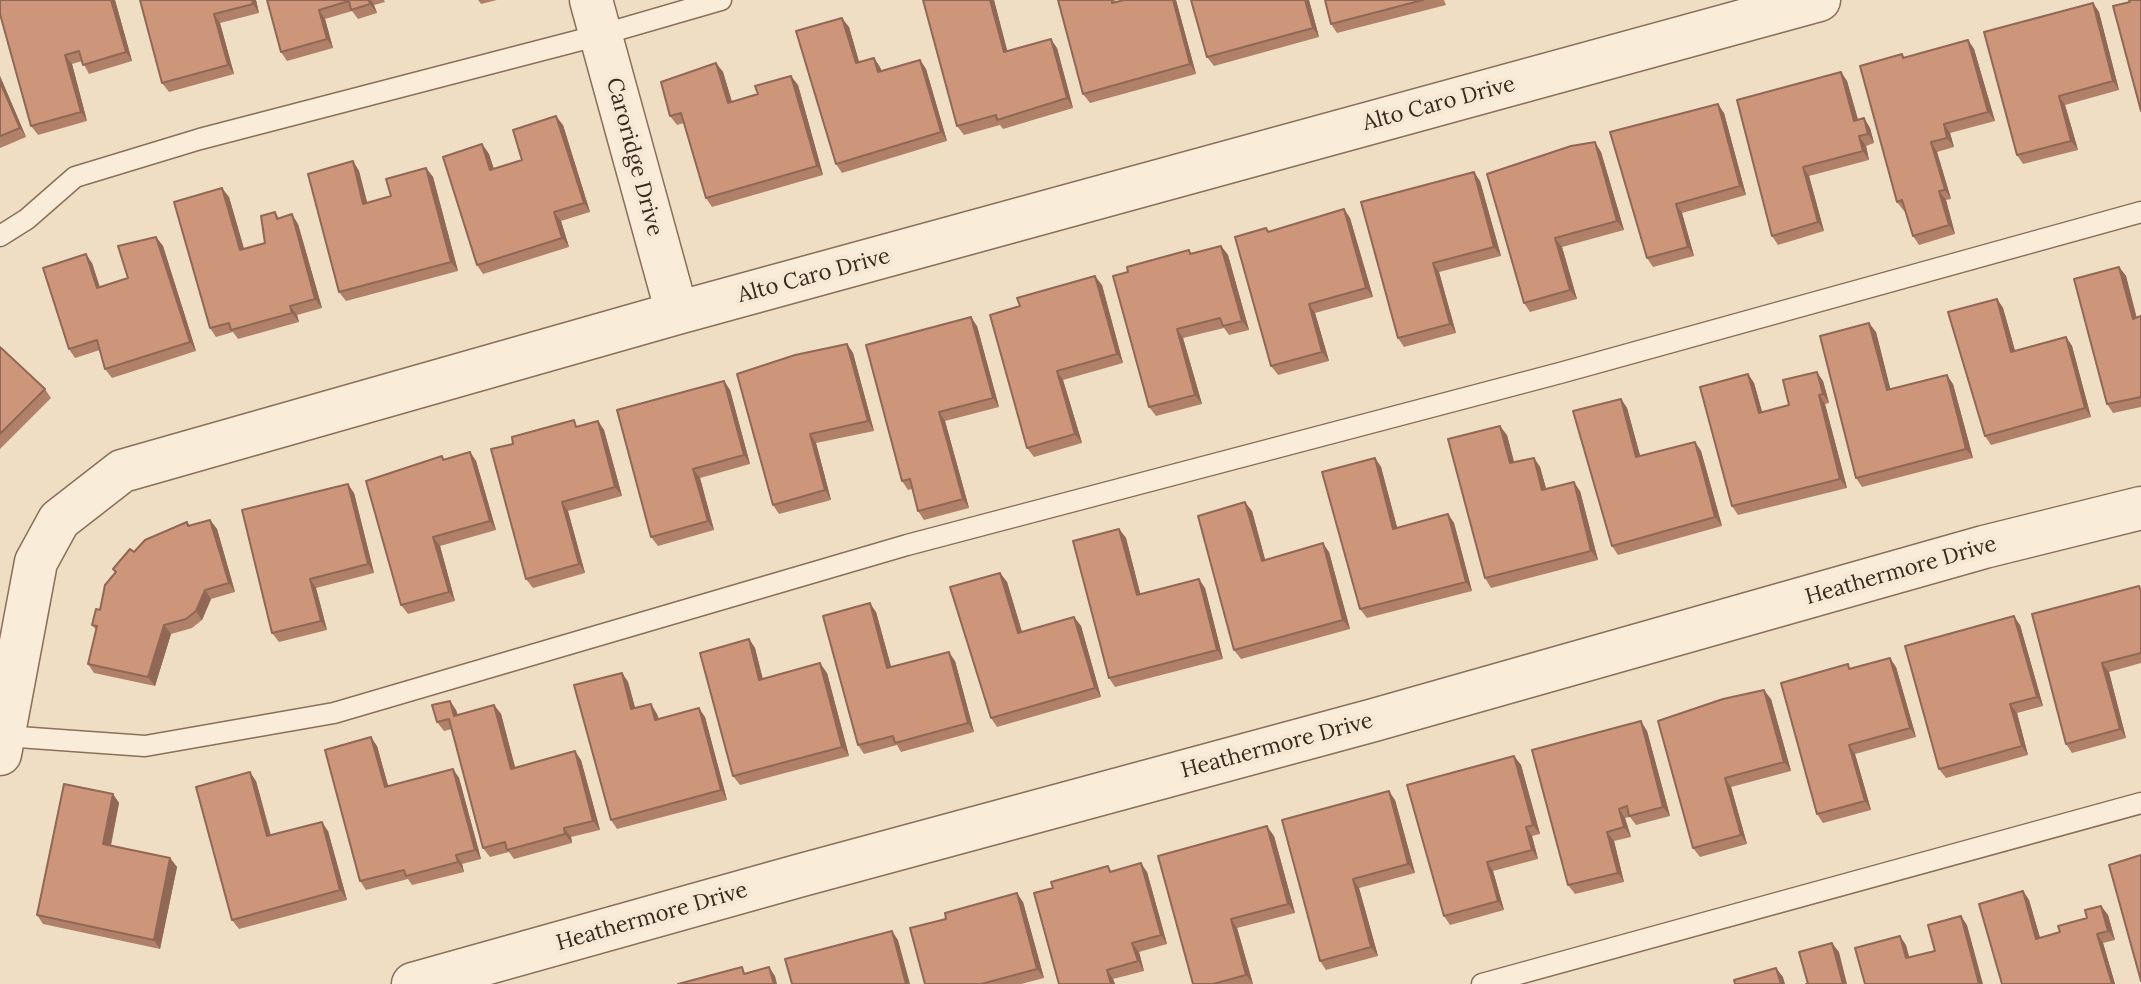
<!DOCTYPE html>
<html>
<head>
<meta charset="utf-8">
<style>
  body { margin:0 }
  canvas { display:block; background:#efdec4 }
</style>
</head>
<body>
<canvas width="2141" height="984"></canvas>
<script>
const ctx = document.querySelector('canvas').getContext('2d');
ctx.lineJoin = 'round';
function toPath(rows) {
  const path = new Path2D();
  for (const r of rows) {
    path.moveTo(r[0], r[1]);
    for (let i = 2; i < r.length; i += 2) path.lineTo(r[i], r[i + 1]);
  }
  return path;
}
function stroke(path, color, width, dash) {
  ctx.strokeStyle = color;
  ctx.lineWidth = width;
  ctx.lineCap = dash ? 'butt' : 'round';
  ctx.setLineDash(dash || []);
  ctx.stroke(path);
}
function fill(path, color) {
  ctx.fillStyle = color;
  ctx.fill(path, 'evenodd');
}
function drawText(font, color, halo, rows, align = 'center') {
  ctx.font = font + ' Lora,serif';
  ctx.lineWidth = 8;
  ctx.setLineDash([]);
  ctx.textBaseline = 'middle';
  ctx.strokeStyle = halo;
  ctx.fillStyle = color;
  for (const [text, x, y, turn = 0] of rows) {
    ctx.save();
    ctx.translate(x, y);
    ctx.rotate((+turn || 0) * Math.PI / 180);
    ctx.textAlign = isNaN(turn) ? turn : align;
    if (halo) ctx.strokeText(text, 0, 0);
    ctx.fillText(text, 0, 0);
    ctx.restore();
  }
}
const service = toPath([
  [0,236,27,219,75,177,200,139,600,35,721,0],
  [4,736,145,746,334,713,907,545,1560,373,2141,212],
  [1482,984,2141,803]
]);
const minor = toPath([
  [591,0,677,313],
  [0,754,36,562,59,520,122,471,677,313,1819,0],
  [413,984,798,876,1374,720,1984,547,2141,508]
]);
stroke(service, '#8a705a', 23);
stroke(minor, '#8a705a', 45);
stroke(service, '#f9ecd8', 20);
stroke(minor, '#f9ecd8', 42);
fill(toPath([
  [115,0,132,61,89,74,82,61,72,64,87,121,38,135,31,126,0,14],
  [140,0,256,0,259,13,220,23,234,74,169,92,162,83],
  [267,0,384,0,385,2,374,5,377,13,358,19,352,11,325,19,333,48,287,61,281,52],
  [478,0,497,0,481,4],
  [994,0,1007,51,1057,48,1073,108,1003,129,1000,125,964,135,957,126],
  [1058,0,1115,0,1116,2,1176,0,1196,74,1090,103,1083,94],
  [1309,0,1319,37,1214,66,1207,57],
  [1325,0,1444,0,1446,5,1337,33,1331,24],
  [2093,3,2099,12,2119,90,2065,105,2078,150,2023,164,2017,155],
  [849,27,859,62,874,58,882,71,920,60,926,69,947,141,842,173,836,164],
  [1968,40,1974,49,1995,121,1950,133,1954,147,1937,152,1951,199,1946,200,1955,234,1919,245,1913,236,1905,210,1904,211,1897,202,1902,54,1905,58],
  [716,63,723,72,732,102,798,85,823,175,712,207,706,198,684,123,677,125,670,116],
  [1841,72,1847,81,1858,120,1864,118,1870,128,1874,143,1866,146,1869,160,1809,176,1824,231,1778,245,1772,236],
  [0,76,26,137,0,148],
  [1724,113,1746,195,1682,213,1694,256,1653,267,1647,258],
  [563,125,590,212,561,221,569,247,483,274,477,265,482,144,489,154,494,169,522,160],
  [1601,152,1624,230,1562,247,1577,299,1530,312,1524,303,1487,174],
  [353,161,359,171,367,203,391,196,426,168,433,177,458,271,346,301,339,292],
  [1480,181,1501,256,1439,272,1456,333,1404,347,1398,338,1361,202],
  [229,197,244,249,265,243,275,212,279,218,298,224,322,308,297,315,299,322,238,339,233,332,216,337,210,328],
  [1344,209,1350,218,1373,297,1315,313,1329,361,1278,375,1271,366,1266,228,1269,232],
  [156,237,163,246,196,351,112,378,105,369,100,350,75,358,69,349,92,263,100,287,128,278],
  [1221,246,1228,255,1249,330,1229,335,1224,328,1183,338,1202,404,1156,416,1149,407,1128,272,1189,250,1192,254],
  [2119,267,2126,276,2137,318,2141,316,2141,407,2113,413,2107,404],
  [1102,285,1123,363,1063,380,1082,443,1034,457,1027,448,990,315],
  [1997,299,2003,308,2015,351,2066,337,2072,346,2091,417,1991,445,1985,436],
  [977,326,999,407,945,421,969,508,924,520,918,511,912,489,908,490,902,481],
  [1876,332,1890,389,1953,384,1973,458,1862,487,1856,478],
  [847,344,853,353,874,431,816,443,831,500,779,514,773,505],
  [0,347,45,389,51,398,0,449],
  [1748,374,1754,383,1762,412,1789,405,1823,381,1829,403,1825,404,1847,488,1738,515,1732,506],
  [724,381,730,390,750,464,700,478,714,530,658,546,651,537],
  [1621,399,1627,408,1640,456,1695,442,1701,451,1722,526,1618,555,1612,546],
  [598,421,604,430,622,496,568,511,585,573,533,588,526,579,578,426],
  [1507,435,1514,463,1534,458,1540,467,1546,489,1580,491,1598,560,1491,588,1485,578],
  [470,452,476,461,496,530,440,546,455,601,408,614,401,605,442,456,444,459],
  [1375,458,1381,467,1397,528,1448,514,1454,523,1472,591,1367,618,1360,609],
  [354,493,374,573,316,588,327,630,279,642,272,633],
  [1252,511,1265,560,1329,552,1350,629,1241,659,1234,650],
  [210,520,217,529,235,592,211,599,202,620,192,628,171,634,155,686,94,673,88,664,96,630,92,625,100,610,115,572,113,569,134,552,187,522,189,526],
  [1119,529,1126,538,1140,594,1205,588,1223,659,1115,687,1109,678],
  [1000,573,1007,582,1022,632,1074,617,1081,626,1101,697,997,727,991,718],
  [2139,586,2141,588,2141,663,2109,672,2126,738,2072,753,2066,744,2032,614],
  [876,612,891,667,955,661,974,732,901,752,897,745,864,754,858,745],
  [2020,625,2043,706,2017,713,2028,755,1946,778,1939,769],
  [749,639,755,648,763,679,827,673,849,756,740,785,733,776],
  [1896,667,1916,737,1855,754,1871,810,1823,823,1817,814,1851,669],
  [622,673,628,682,635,708,657,714,659,719,705,717,727,800,617,829,611,820],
  [1771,699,1791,771,1731,787,1747,844,1700,857,1693,848,1658,721],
  [450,701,456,710,458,715,494,705,501,714,515,768,581,760,600,830,571,837,572,843,514,859,509,852,490,857,483,848,452,729,444,731,437,722],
  [1647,731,1670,816,1636,825,1630,817,1625,818,1631,837,1614,841,1624,882,1575,894,1568,885],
  [377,746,388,786,453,769,459,778,481,859,462,864,464,872,412,885,408,879,366,890,360,881],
  [1514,756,1521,765,1540,834,1532,836,1538,859,1493,871,1504,910,1450,925,1444,916],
  [256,781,271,835,328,831,347,900,239,929,232,920],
  [113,794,119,803,111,846,170,858,177,867,160,949,43,924,37,915],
  [1395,800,1415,873,1359,888,1378,956,1326,970,1320,961,1282,820],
  [1274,836,1295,913,1237,928,1253,984,1193,984],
  [1108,866,1111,871,1147,872,1167,944,1139,952,1144,971,1113,979,1115,984,1059,984,1053,888],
  [2023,891,2029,900,2040,938,2060,932,2087,918,2101,906,2108,915,2115,940,2103,943,2115,984,2002,984],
  [1023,902,1044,978,1021,984,925,984]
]), '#b08069');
fill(toPath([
  [111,0,115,0,132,61,126,52],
  [252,0,256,0,259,13,253,4],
  [369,0,371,0,374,5,377,13,370,4],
  [990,0,994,0,1010,61,1004,52],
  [1173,0,1176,0,1196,74,1190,64],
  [1305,0,1309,0,1319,37,1313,28],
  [2093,3,2099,12,2119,90,2113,81],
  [319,10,325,19,333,48,327,39],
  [214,14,220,23,234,74,228,65],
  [842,18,849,27,862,72,856,63],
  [1051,39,1057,48,1073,108,1067,98],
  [1968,40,1974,49,1995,121,1988,112],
  [65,55,72,64,87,121,81,112],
  [874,58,880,67,885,81,878,72],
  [920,60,926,69,947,141,941,132],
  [716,63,723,72,735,112,728,103],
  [1841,72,1847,81,1861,130,1854,121],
  [0,76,26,137,20,128,0,82],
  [791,76,798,85,823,175,817,166],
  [2059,96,2065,105,2078,150,2071,141],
  [1718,104,1724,113,1746,195,1740,186],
  [556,116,563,125,590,212,584,203],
  [1864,118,1870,128,1874,143,1868,134],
  [1944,124,1950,133,1954,147,1947,138],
  [1859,136,1866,146,1869,160,1863,151],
  [1595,142,1601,152,1624,230,1617,221],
  [1931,142,1937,152,1951,199,1945,190],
  [482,144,489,154,497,179,490,170],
  [353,161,359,171,370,213,363,204],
  [1803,167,1809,176,1824,231,1818,222],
  [426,168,433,177,458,271,451,262],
  [1474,172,1480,181,1501,256,1494,247],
  [222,188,229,197,247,259,240,250],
  [1939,191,1946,200,1955,234,1949,225],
  [1676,204,1682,213,1694,256,1688,247],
  [1344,209,1350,218,1373,297,1366,288],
  [554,212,561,221,569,247,562,238],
  [292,214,298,224,322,308,315,299],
  [156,237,163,246,196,351,190,342],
  [1555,238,1562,247,1577,299,1570,290],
  [1221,246,1228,255,1249,330,1242,321],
  [86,254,92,263,103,298,97,288],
  [1433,263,1439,272,1456,333,1450,324],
  [2119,267,2126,276,2139,328,2133,319],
  [1095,276,1102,285,1123,363,1117,354],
  [1997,299,2003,308,2018,361,2011,352],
  [1309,304,1315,313,1329,361,1322,352],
  [290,306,297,315,299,322,292,313],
  [971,317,977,326,999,407,993,398],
  [1869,323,1876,332,1893,399,1887,390],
  [1177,329,1183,338,1202,404,1195,395],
  [2066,337,2072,346,2091,417,2085,408],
  [847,344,853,353,874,431,868,421],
  [1057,371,1063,380,1082,443,1075,434],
  [1817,372,1823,381,1829,403,1823,394],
  [1748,374,1754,383,1765,422,1759,413],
  [1947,375,1953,384,1973,458,1966,449],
  [724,381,730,390,750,464,744,455],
  [1819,395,1825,404,1847,488,1840,479],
  [1621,399,1627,408,1643,466,1636,457],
  [939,412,945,421,969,508,963,499],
  [598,421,604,430,622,496,615,487],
  [1500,426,1507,435,1517,473,1510,463],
  [810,434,816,443,831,500,825,490],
  [1695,442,1701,451,1722,526,1715,517],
  [470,452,476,461,496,530,490,521],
  [1375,458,1381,467,1400,538,1393,529],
  [1534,458,1540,467,1549,499,1542,490],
  [693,469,700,478,714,530,708,521],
  [1574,482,1580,491,1598,560,1591,551],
  [348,484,354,493,374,573,368,564],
  [562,502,568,511,585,573,579,564],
  [1245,502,1252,511,1268,570,1262,561],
  [1448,514,1454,523,1472,591,1466,582],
  [210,520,217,529,235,592,229,583],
  [1119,529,1126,538,1143,604,1137,595],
  [433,537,440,546,455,601,449,592],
  [1323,543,1329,552,1350,629,1343,620],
  [1000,573,1007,582,1025,642,1018,633],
  [310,579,316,588,327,630,321,621],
  [1199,579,1205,588,1223,659,1217,650],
  [205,590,211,599,202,620,196,611],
  [870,603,876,612,894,677,887,668],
  [2014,616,2020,625,2043,706,2037,697],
  [1074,617,1081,626,1101,697,1095,688],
  [164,625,171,634,155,686,148,677],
  [749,639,755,648,765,689,759,680],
  [949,652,955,661,974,732,968,723],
  [1890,658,1896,667,1916,737,1910,728],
  [820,663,827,673,849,756,842,747],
  [2102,663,2109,672,2126,738,2120,729],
  [622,673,628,682,638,718,631,709],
  [1764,690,1771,699,1791,771,1784,762],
  [450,701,456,710,460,725,454,716],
  [651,704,657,714,661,729,655,720],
  [2010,704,2017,713,2028,755,2022,746],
  [494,705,501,714,518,778,511,769],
  [699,708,705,717,727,800,721,790],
  [1641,721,1647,731,1670,816,1663,807],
  [371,737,377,746,391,796,385,787],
  [1849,745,1855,754,1871,810,1865,801],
  [575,751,581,760,600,830,593,821],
  [1514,756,1521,765,1540,834,1533,825],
  [453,769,459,778,481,859,475,850],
  [250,772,256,781,273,845,267,836],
  [1725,778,1731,787,1747,844,1741,835],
  [1389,791,1395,800,1415,873,1408,864],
  [113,794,119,803,109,853,103,844],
  [1619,809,1625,818,1631,837,1624,827],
  [322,822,328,831,347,900,340,890],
  [1267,826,1274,836,1295,913,1288,904],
  [1526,827,1532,836,1538,859,1532,850],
  [564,828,571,837,572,843,565,834],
  [1607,832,1614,841,1624,882,1618,873],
  [456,855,462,864,464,872,458,862],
  [170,858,177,867,160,949,154,940],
  [1487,862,1493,871,1504,910,1498,901],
  [1141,863,1147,872,1167,944,1161,935],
  [1353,879,1359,888,1378,956,1371,947],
  [2023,891,2029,900,2043,948,2036,939],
  [1017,893,1023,902,1044,978,1037,969],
  [2101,906,2108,915,2115,940,2108,931],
  [1961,916,1967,925,1983,984,1979,984],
  [1231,919,1237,928,1253,984,1246,975],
  [892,931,898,940,910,984,906,984],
  [2097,934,2103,943,2115,984,2112,984],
  [1900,936,1906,945,1912,967,1906,958],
  [1132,943,1139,952,1144,971,1138,961],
  [1832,943,1839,952,1847,984,1843,984],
  [769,967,775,976,777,984,774,984],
  [1776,968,1783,977,1785,984,1781,984],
  [1107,970,1113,979,1115,984,1111,984]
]), '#906855');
const building = toPath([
  [0,0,111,0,126,52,83,65,79,51,65,55,81,112,31,126,0,14,0,0],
  [140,0,252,0,253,4,214,14,228,65,162,83,140,0],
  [267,0,369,0,370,4,351,10,349,1,319,10,327,39,281,52,267,0],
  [923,0,990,0,1004,52,1051,39,1067,98,997,120,996,115,957,126,923,0],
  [1058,0,1112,0,1112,3,1124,0,1173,0,1190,64,1083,94,1058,0],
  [1191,0,1305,0,1313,28,1207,57,1191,0],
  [1325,0,1423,0,1331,24,1325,0],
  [2129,0,2141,0,2141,111,2113,6,2130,2,2129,0],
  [2093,3,2113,81,2059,96,2071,141,2017,155,1984,32,2093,3],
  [842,18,856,63,874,58,878,72,920,60,941,132,836,164,796,31,842,18],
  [1968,40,1988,112,1944,124,1947,138,1931,142,1945,190,1939,191,1949,225,1913,236,1902,200,1897,202,1860,66,1902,54,1903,58,1968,40],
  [716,63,728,103,758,94,755,86,791,76,817,166,706,198,681,113,670,116,661,82,716,63],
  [1841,72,1854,121,1864,118,1868,134,1859,136,1863,151,1803,167,1818,222,1772,236,1737,100,1841,72],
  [0,82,20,128,0,136,0,82],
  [1718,104,1740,186,1676,204,1688,247,1647,258,1610,132,1718,104],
  [556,116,584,203,554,212,562,238,477,265,443,157,482,144,490,170,522,160,513,130,556,116],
  [1595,142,1617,221,1555,238,1570,290,1524,303,1487,174,1571,146,1595,142],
  [353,161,363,204,391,196,386,179,426,168,451,262,339,292,308,174,353,161],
  [1474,172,1494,247,1433,263,1450,324,1398,338,1361,202,1474,172],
  [222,188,240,250,265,243,261,216,275,212,277,219,292,214,315,299,290,306,292,313,231,330,229,323,210,328,174,202,222,188],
  [1344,209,1366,288,1309,304,1322,352,1271,366,1235,237,1266,228,1268,232,1344,209],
  [156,237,190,342,105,369,97,340,69,349,43,268,86,254,97,288,128,278,118,246,156,237],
  [1221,246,1242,321,1223,326,1220,318,1177,329,1195,395,1149,407,1113,276,1128,272,1127,267,1189,250,1190,254,1221,246],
  [2119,267,2133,319,2141,316,2141,397,2107,404,2074,279,2119,267],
  [1095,276,1117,354,1057,371,1075,434,1027,448,990,315,1020,306,1017,298,1095,276],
  [1997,299,2011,352,2066,337,2085,408,1985,436,1948,312,1997,299],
  [971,317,993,398,939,412,963,499,918,511,910,479,902,481,866,345,971,317],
  [1869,323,1887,390,1947,375,1966,449,1856,478,1820,336,1869,323],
  [847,344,868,421,810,434,825,490,773,505,737,374,795,355,847,344],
  [0,347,45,389,0,434,0,347],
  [1817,372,1823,394,1819,395,1840,479,1732,506,1700,387,1748,374,1759,413,1789,405,1783,380,1817,372],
  [724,381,744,455,693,469,708,521,651,537,617,410,724,381],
  [1621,399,1636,457,1695,442,1715,517,1612,546,1573,411,1621,399],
  [574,420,576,427,598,421,615,487,562,502,579,564,526,579,491,449,513,444,512,437,574,420],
  [1500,426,1510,463,1534,458,1542,490,1574,482,1591,551,1485,578,1448,439,1500,426],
  [470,452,490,521,433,537,449,592,401,605,366,481,442,456,443,460,470,452],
  [1375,458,1393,529,1448,514,1466,582,1360,609,1322,472,1375,458],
  [348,484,368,564,310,579,321,621,272,633,242,510,348,484],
  [1245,502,1262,561,1323,543,1343,620,1234,650,1198,516,1245,502],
  [210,520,229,583,205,590,196,611,186,619,164,625,148,677,88,664,97,626,92,625,96,609,100,610,105,585,116,572,113,569,130,549,134,552,145,540,187,522,188,526,210,520],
  [1119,529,1137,595,1199,579,1217,650,1109,678,1073,541,1119,529],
  [1000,573,1018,633,1074,617,1095,688,991,718,950,587,1000,573],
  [2139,586,2141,591,2141,653,2102,663,2120,729,2066,744,2032,614,2139,586],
  [870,603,887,668,949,652,968,723,895,743,893,736,858,745,823,616,870,603],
  [2014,616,2037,697,2010,704,2022,746,1939,769,1905,646,2014,616],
  [749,639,759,680,820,663,842,747,733,776,700,653,749,639],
  [1890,658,1910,728,1849,745,1865,801,1817,814,1781,683,1848,664,1849,669,1890,658],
  [622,673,631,709,651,704,655,720,699,708,721,790,611,820,574,685,622,673],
  [1764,690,1784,762,1725,778,1741,835,1693,848,1658,721,1723,699,1764,690],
  [450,701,454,716,494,705,511,769,575,751,593,821,564,828,565,834,507,850,505,842,483,848,449,719,437,722,432,705,450,701],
  [1641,721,1663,807,1629,816,1627,806,1619,809,1624,827,1607,832,1618,873,1568,885,1532,750,1641,721],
  [371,737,385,787,453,769,475,850,456,855,458,862,406,876,404,870,360,881,325,750,371,737],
  [1514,756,1533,825,1526,827,1532,850,1487,862,1498,901,1444,916,1407,785,1514,756],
  [250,772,267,836,322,822,340,890,232,920,196,787,250,772],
  [64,784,113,794,103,844,170,858,154,940,37,915,64,784],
  [1389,791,1408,864,1353,879,1371,947,1320,961,1282,820,1389,791],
  [1267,826,1288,904,1231,919,1246,975,1213,984,1193,984,1158,856,1267,826],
  [2141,855,2141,981,2109,865,2141,855],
  [1141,863,1161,935,1132,943,1138,961,1107,970,1111,984,1059,984,1034,893,1053,888,1051,882,1108,866,1110,872,1141,863],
  [2023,891,2036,939,2060,932,2058,926,2087,918,2085,910,2101,906,2108,931,2097,934,2112,984,2002,984,1979,904,2023,891],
  [1017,893,1037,969,981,984,925,984,910,928,946,919,945,913,1017,893],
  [1961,916,1979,984,1865,984,1855,948,1900,936,1906,958,1935,951,1928,925,1961,916],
  [892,931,906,984,792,984,785,959,892,931],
  [1832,943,1843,984,1806,984,1808,984,1799,952,1832,943],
  [742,967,744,974,769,967,774,984,678,984,742,967],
  [1776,968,1781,984,1735,984,1734,980,1776,968]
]);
fill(building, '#cd957a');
stroke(building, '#906855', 2);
drawText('22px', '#39291e', '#f6e9d4', [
  ["Alto Caro Drive",1439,104,-15],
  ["Caroridge Drive",634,157,75],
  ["Alto Caro Drive",814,276,-15],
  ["Heathermore Drive",1901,571,-16],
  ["Heathermore Drive",1277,746,-15],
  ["Heathermore Drive",652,917,-16]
]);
</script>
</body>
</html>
